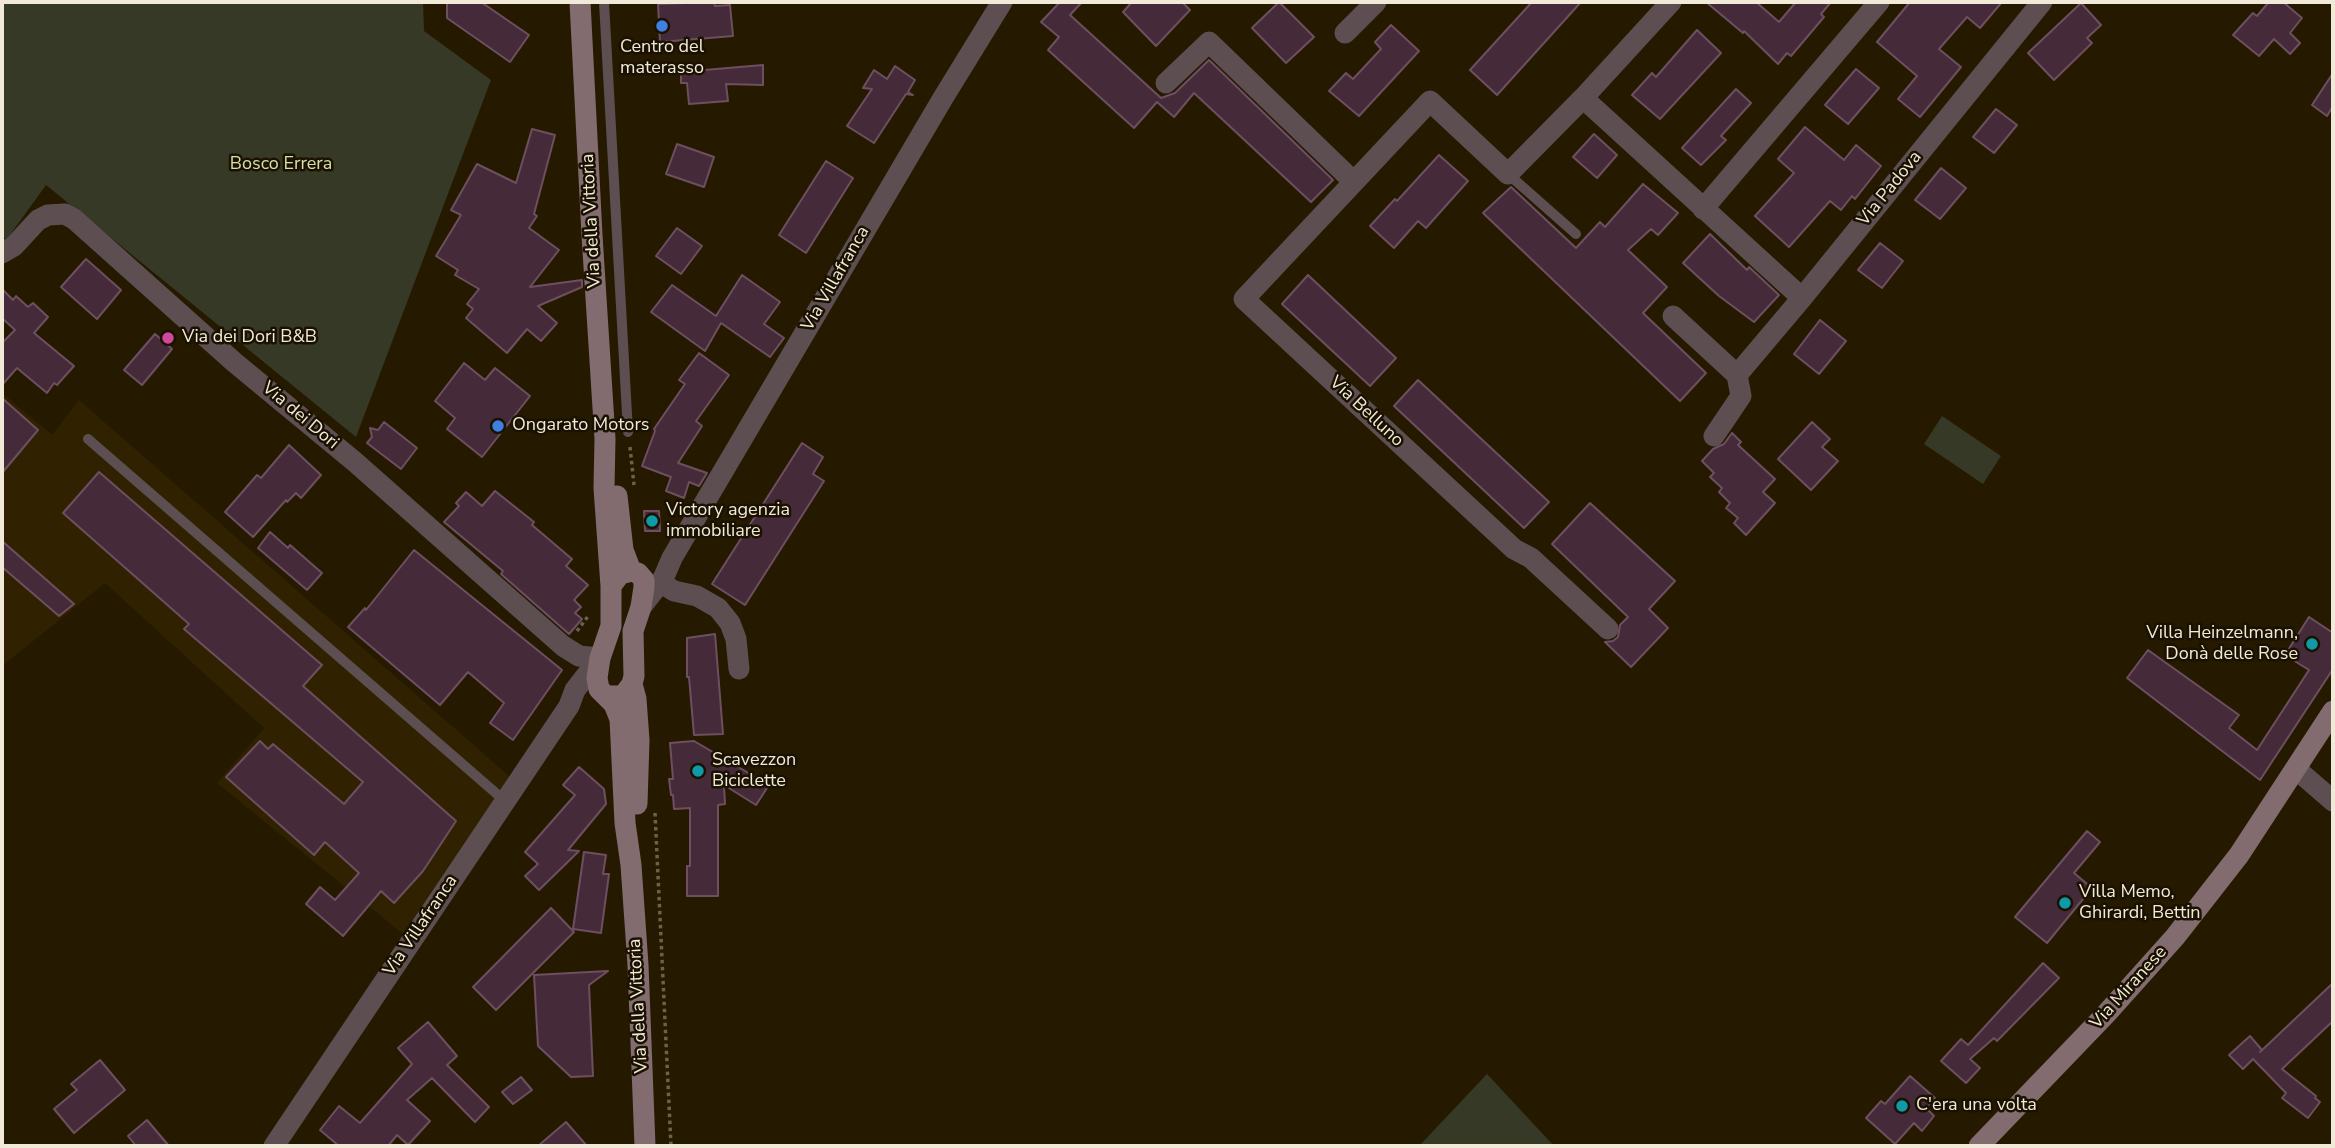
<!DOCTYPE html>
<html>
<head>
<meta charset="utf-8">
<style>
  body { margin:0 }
  #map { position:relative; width:2335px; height:1148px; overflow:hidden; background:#251a00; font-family:"Nunito Sans",sans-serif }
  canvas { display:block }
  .frame { position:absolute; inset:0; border:4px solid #f1ead9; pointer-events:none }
</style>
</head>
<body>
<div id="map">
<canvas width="2335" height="1148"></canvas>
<div class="frame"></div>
</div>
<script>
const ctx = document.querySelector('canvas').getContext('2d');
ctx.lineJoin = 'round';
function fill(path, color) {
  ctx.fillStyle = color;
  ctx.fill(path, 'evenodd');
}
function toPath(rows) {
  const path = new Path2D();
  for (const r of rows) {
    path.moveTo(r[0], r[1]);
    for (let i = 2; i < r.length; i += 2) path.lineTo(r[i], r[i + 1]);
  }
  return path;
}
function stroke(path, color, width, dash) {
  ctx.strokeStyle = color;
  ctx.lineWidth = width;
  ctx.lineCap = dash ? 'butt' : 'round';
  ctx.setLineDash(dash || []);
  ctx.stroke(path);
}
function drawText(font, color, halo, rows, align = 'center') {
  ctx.font = font + ' "Nunito Sans",sans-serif';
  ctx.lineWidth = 5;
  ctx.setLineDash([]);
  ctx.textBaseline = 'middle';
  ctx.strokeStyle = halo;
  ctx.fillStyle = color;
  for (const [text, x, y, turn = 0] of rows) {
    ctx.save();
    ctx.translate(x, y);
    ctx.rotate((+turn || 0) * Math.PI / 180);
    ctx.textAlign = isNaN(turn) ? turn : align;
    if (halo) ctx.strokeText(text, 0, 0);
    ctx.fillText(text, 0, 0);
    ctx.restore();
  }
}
fill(toPath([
  [2,393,52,435,79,400,524,789,418,946,217,783,264,728,105,583,2,666]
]), '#302200');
fill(toPath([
  [2,2,423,2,424,31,491,80,356,437,46,185,7,239,2,237],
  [1942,416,2001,456,1983,484,1924,444],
  [1487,1074,1554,1146,1419,1146]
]), '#353926');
const building = toPath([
  [447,2,481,2,529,35,510,62,447,18,447,2],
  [714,2,715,6,730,5,733,36,660,42,658,4,714,2],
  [1060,2,1082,2,1070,15,1161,98,1175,93,1209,60,1333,180,1311,202,1194,93,1174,117,1157,102,1134,128,1048,50,1059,37,1041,22,1060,2],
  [1132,2,1182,2,1190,10,1156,46,1123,12,1132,2],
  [1279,2,1314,37,1286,63,1252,28,1279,2],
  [1532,2,1581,2,1497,95,1470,70,1532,2],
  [1706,2,1756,2,1779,22,1796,2,1831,2,1821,14,1824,17,1791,56,1787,53,1778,64,1744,31,1743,33,1706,2],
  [1910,2,2002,2,1980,28,1967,17,1939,49,1961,67,1920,117,1898,99,1917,76,1877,42,1910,2],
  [2269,2,2283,2,2302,18,2290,33,2300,43,2290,54,2274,39,2259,56,2233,35,2253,13,2257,16,2269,2],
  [2081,3,2101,25,2087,38,2092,43,2054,80,2028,53,2081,3],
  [1391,25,1419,51,1359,116,1329,91,1346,73,1353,79,1381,49,1375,42,1391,25],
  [1697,30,1721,53,1660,119,1632,95,1652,73,1656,77,1697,30],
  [763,65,763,85,726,84,728,101,689,104,687,83,681,83,681,72,763,65],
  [895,66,915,80,908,92,913,95,906,94,874,143,847,126,872,89,863,88,874,70,887,79,895,66],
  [1856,69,1879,88,1848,124,1825,105,1856,69],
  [2333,73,2333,106,2327,116,2312,105,2333,73],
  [1736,89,1751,103,1721,136,1726,140,1701,165,1682,148,1736,89],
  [1996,109,2017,125,1994,153,1973,137,1996,109],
  [1805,127,1844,160,1856,145,1881,166,1855,199,1852,196,1841,210,1830,201,1789,247,1755,216,1794,173,1778,159,1805,127],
  [532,129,555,135,534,214,537,216,529,228,559,250,530,287,582,280,582,287,538,306,557,323,541,341,527,329,507,353,466,318,473,309,467,304,479,289,455,275,458,270,436,256,461,215,451,210,477,164,516,183,532,129],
  [1594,134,1617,155,1597,178,1573,157,1594,134],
  [677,144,714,157,704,187,666,174,677,144],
  [1439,155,1468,181,1426,228,1418,221,1394,248,1370,226,1395,199,1397,201,1439,155],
  [826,161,853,178,806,253,779,235,826,161],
  [1941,168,1966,188,1940,219,1915,200,1941,168],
  [1643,184,1678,213,1658,235,1651,229,1628,250,1667,287,1643,313,1706,373,1680,401,1483,213,1511,187,1576,248,1600,222,1605,227,1643,184],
  [677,228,702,246,681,274,656,256,677,228],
  [1710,234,1747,270,1749,267,1779,295,1754,322,1719,296,1683,263,1710,234],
  [1880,243,1903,261,1882,288,1858,270,1880,243],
  [86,259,121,290,97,319,61,287,86,259],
  [742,275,780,302,764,324,784,338,770,357,721,323,705,351,651,312,672,285,716,316,742,275],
  [1308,275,1396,358,1370,386,1282,304,1308,275],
  [2,289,13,300,16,296,28,307,33,303,48,317,34,333,74,366,57,385,54,383,47,393,17,368,2,385,2,343,15,330,2,318,2,289],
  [1820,320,1846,341,1819,374,1794,354,1820,320],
  [155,334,172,349,142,385,124,370,155,334],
  [699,353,729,375,696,421,702,426,678,463,707,473,699,486,689,482,684,498,666,491,671,477,642,466,655,431,654,429,685,384,679,380,699,353],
  [464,363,485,380,495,368,530,396,482,457,447,429,455,418,435,401,464,363],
  [1418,380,1549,502,1524,528,1394,406,1418,380],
  [2,398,38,430,2,473,2,398],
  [384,422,417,448,401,469,367,443,372,437,370,428,378,430,384,422],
  [1812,422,1830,439,1822,447,1838,461,1811,490,1778,459,1812,422],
  [1732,433,1741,442,1738,445,1775,479,1763,492,1775,503,1746,535,1734,523,1738,518,1726,508,1730,503,1719,492,1722,488,1710,477,1714,473,1702,461,1713,449,1724,444,1732,433],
  [802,443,823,457,813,474,824,481,745,605,712,584,802,443],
  [289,445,321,475,301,498,296,493,287,502,286,500,253,537,225,512,257,475,261,478,289,445],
  [99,472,322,665,303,686,456,821,423,871,394,903,381,891,343,936,306,904,320,887,335,900,359,873,325,842,314,855,226,777,260,741,268,749,273,744,344,804,363,782,184,629,189,624,63,513,99,472],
  [495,491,534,522,532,525,572,559,566,566,588,585,574,600,581,607,575,613,582,619,569,634,501,574,503,571,444,522,459,506,456,503,466,492,482,506,495,491],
  [1590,503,1675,581,1649,609,1668,628,1631,667,1605,642,1613,641,1618,637,1620,625,1628,617,1552,544,1590,503],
  [644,511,659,511,660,531,645,531,644,511],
  [270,532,288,548,290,545,322,573,307,590,258,548,270,532],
  [2,541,74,604,59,616,2,567,2,541],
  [414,550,562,670,513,740,490,723,504,703,468,672,440,705,348,627,365,608,366,610,414,550],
  [2309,617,2333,633,2333,669,2260,780,2127,678,2148,650,2239,715,2229,728,2257,750,2309,670,2285,655,2309,617],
  [715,634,723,734,694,735,689,677,687,677,687,638,715,634],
  [694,741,769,785,756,805,724,785,725,804,718,805,718,896,687,896,687,866,690,866,690,808,674,809,673,795,671,795,669,779,673,779,670,743,694,741],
  [579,767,604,789,606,804,568,850,579,851,539,890,525,876,538,864,525,852,575,795,563,785,579,767],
  [2087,831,2100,842,2074,873,2092,888,2047,943,2015,917,2087,831],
  [584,852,606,855,603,874,609,874,601,933,573,929,584,852],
  [551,908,574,932,496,1010,473,987,551,908],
  [2043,963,2059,978,1997,1041,1994,1038,1970,1059,1980,1068,1966,1083,1941,1061,1961,1039,1968,1045,2043,963],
  [608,971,589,985,593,1076,571,1077,538,1046,534,975,608,971],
  [2333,983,2333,1021,2282,1069,2316,1096,2315,1098,2320,1102,2308,1118,2282,1098,2286,1093,2253,1059,2243,1069,2229,1055,2250,1036,2262,1050,2260,1052,2333,983],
  [428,1022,457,1056,447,1065,489,1107,475,1122,432,1078,407,1100,430,1121,408,1145,397,1135,388,1146,339,1146,320,1130,339,1106,360,1123,412,1064,398,1048,428,1022],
  [100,1060,125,1090,74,1133,54,1109,77,1090,71,1084,100,1060],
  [1910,1076,1935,1098,1926,1108,1934,1116,1922,1131,1914,1123,1895,1144,1866,1118,1881,1101,1885,1104,1910,1076],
  [521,1077,532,1090,513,1104,502,1092,521,1077],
  [147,1120,169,1146,136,1146,128,1136,147,1120],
  [566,1122,587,1146,538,1146,566,1122]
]);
fill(building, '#452a39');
stroke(building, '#6d4f60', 2);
stroke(toPath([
  [630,447,634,485],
  [577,631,589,615],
  [655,813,671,1146]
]), '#6b624b', 3.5, [3.5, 3.5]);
stroke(toPath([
  [604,2,628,432],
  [1508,174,1576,234],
  [88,439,505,801]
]), '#5d4f51', 10);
stroke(toPath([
  [1671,2,1583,98,1802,298],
  [1345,33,1376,2],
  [1166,83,1209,42,1354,182],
  [1583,98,1508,174,1430,101,1244,299,1514,549,1531,558,1608,629],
  [1703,209,1879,2],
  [2,253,14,246,38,220,48,215,65,214,74,219,234,362,355,462,563,646,579,656,600,658],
  [1673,316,1737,375,1802,298,2042,2],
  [1714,436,1741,396,1737,375],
  [660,582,674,591,697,596,718,608,730,623,736,639,739,669],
  [2296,769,2333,801],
  [274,1146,569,706,575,690,600,658]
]), '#5d4f51', 21);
stroke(toPath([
  [641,607,663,579,672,558,771,390,943,98,1002,2]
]), '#5d4f51', 21);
stroke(toPath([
  [580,2,592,235,605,439,604,488,611,586],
  [617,496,623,550,631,571],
  [632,684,636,699,639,740,637,804],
  [608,696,623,696,632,684,634,676,633,631,641,607,644,587,644,580,638,573,631,571,620,574,611,586,611,626,600,658,597,678,599,689,614,704,620,719,625,823,631,865,638,965,645,1146],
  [1979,1146,2106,1014,2175,937,2239,855,2333,711]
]), '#826c70', 21);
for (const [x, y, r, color] of [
  [662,26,7,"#3f7fe0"],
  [168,338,7,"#d1479c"],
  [498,426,7,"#3f7fe0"],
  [652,521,7,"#0f9aa8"],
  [2312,644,7,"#0f9aa8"],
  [698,771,7,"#0f9aa8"],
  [2065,903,7,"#0f9aa8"],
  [1902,1106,7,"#0f9aa8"]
]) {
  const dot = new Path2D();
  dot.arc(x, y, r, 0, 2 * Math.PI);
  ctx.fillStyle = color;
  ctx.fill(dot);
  stroke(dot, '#1a1100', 2.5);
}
drawText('18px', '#f1ead9', '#1a1100', [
  ["Centro del",662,48,"center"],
  ["materasso",662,69,"center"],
  ["Via dei Dori B&B",182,338],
  ["Ongarato Motors",512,426],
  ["Victory agenzia",666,511],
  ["immobiliare",666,532],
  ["Villa Heinzelmann,",2298,634,"right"],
  ["Donà delle Rose",2298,655,"right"],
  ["Scavezzon",712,761],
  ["Biciclette",712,782],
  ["Villa Memo,",2079,893],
  ["Ghirardi, Bettin",2079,914],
  ["C'era una volta",1916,1106]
], 'left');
drawText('18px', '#d4e0ac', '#1a1100', [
  ["Bosco Errera",281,165]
]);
drawText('18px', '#f1ead9', '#1a1100', [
  ["Via Padova",1890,189,-51],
  ["Via della Vittoria",592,221,-93],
  ["Via Villafranca",836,279,-60],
  ["Via Belluno",1366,412,43],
  ["Via dei Dori",300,416,40],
  ["Via Villafranca",421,926,-56],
  ["Via Miranese",2129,988,-48],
  ["Via della Vittoria",639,1006,-93]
]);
</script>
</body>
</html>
